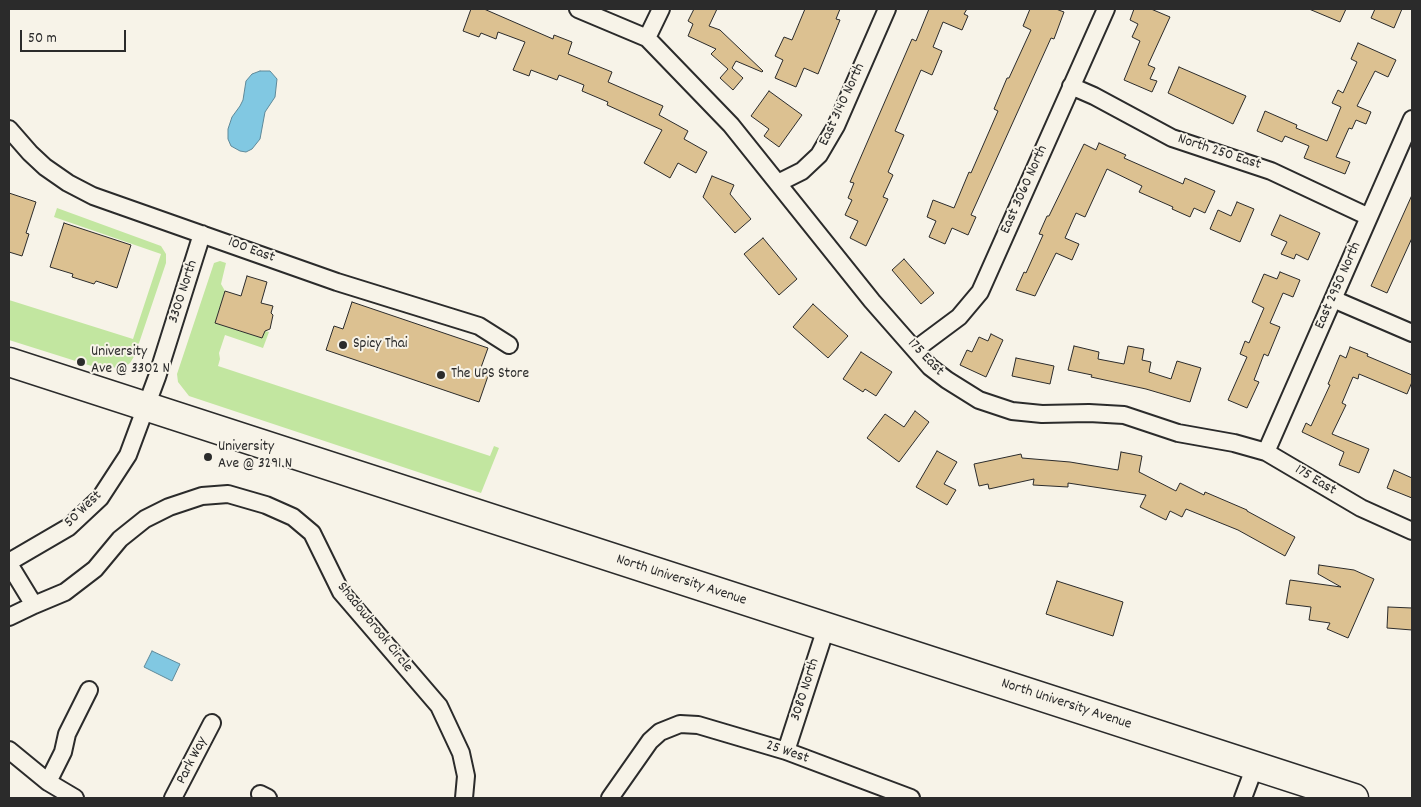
<!DOCTYPE html>
<html>
<head>
<meta charset="utf-8">
<style>
  body { margin:0 }
  #map { position:relative; width:1421px; height:807px; overflow:hidden; background:#f7f3e8; font-family:Dekko,sans-serif }
  canvas { display:block }
  .frame { position:absolute; inset:0; border:10px solid #2b2b2b; pointer-events:none }
  .scale { position:absolute; left:20px; top:30px; width:106px; height:22px; box-sizing:border-box; border:2px solid #2b2b2b; border-top:0; padding-left:6px; font-size:15px; line-height:18px; white-space:nowrap; color:#2b2b2b; -webkit-text-stroke:4px #f7f3e8; paint-order:stroke }
</style>
</head>
<body>
<div id="map">
<canvas width="1421" height="807"></canvas>
<div class="frame"></div>
<div class="scale">50 m</div>
</div>
<script>
const ctx = document.querySelector('canvas').getContext('2d');
ctx.lineJoin = 'round';
function fill(path, color) {
  ctx.fillStyle = color;
  ctx.fill(path, 'evenodd');
}
function toPath(rows) {
  const path = new Path2D();
  for (const r of rows) {
    path.moveTo(r[0], r[1]);
    for (let i = 2; i < r.length; i += 2) path.lineTo(r[i], r[i + 1]);
  }
  return path;
}
function stroke(path, color, width, dash) {
  ctx.strokeStyle = color;
  ctx.lineWidth = width;
  ctx.lineCap = dash ? 'butt' : 'round';
  ctx.setLineDash(dash || []);
  ctx.stroke(path);
}
function drawText(font, color, halo, rows, align = 'center') {
  ctx.font = font + ' Dekko,sans-serif';
  ctx.lineWidth = 4;
  ctx.setLineDash([]);
  ctx.textBaseline = 'middle';
  ctx.strokeStyle = halo;
  ctx.fillStyle = color;
  for (const [text, x, y, turn = 0] of rows) {
    ctx.save();
    ctx.translate(x, y);
    ctx.rotate((+turn || 0) * Math.PI / 180);
    ctx.textAlign = isNaN(turn) ? turn : align;
    if (halo) ctx.strokeText(text, 0, 0);
    ctx.fillText(text, 0, 0);
    ctx.restore();
  }
}
fill(toPath([
  [57,208,161,246,166,254,166,263,135,355,130,363,125,367,116,368,105,365,101,369,9,340,9,300,133,339,161,254,54,217],
  [220,261,226,263,221,284,225,291,215,323,262,338,265,331,269,332,263,348,225,335,219,353,220,359,218,366,490,456,494,446,499,448,481,493,189,396,178,382,177,374,214,263]
]), '#c2e6a0');
const water = toPath([
  [260,71,270,71,277,79,275,97,265,112,260,139,252,149,246,152,240,151,231,146,228,139,228,129,232,117,240,106,243,100,246,81,252,74,260,71],
  [152,651,180,664,172,681,144,667,152,651]
]);
fill(water, '#81c8e2');
stroke(water, '#5f8999', 1);
const building = toPath([
  [471,9,484,9,553,39,554,35,572,42,568,54,612,72,608,82,663,106,659,115,688,131,684,139,707,152,696,173,678,163,670,178,644,163,662,130,607,105,608,102,582,91,584,85,559,75,557,80,531,70,529,76,513,70,525,42,498,32,496,39,481,33,479,37,463,31,471,9],
  [694,9,717,9,709,26,720,30,763,71,762,72,736,61,732,68,743,78,733,90,720,78,728,69,711,54,716,49,688,36,693,24,688,21,694,9],
  [805,9,840,9,836,19,840,20,818,74,804,68,796,87,775,78,783,60,775,56,784,37,792,40,805,9],
  [929,9,967,9,964,14,968,16,962,30,943,22,933,47,942,51,932,75,921,70,895,131,904,135,888,172,893,175,883,197,888,199,866,246,850,238,858,221,845,215,852,200,848,198,854,183,850,182,912,39,916,41,929,9],
  [1030,9,1056,9,1064,12,1054,39,1051,38,971,215,976,217,968,235,952,228,945,244,929,237,936,221,927,217,933,200,954,208,969,172,971,173,998,111,994,109,1007,78,1009,78,1031,30,1023,26,1030,9],
  [1134,9,1151,9,1170,17,1148,65,1155,68,1150,79,1157,81,1152,92,1124,80,1140,41,1132,37,1138,24,1130,20,1134,9],
  [1309,9,1346,9,1340,22,1309,9],
  [1375,9,1402,9,1394,28,1371,18,1375,9],
  [1358,43,1396,60,1388,77,1375,71,1357,106,1371,112,1366,124,1356,120,1352,129,1349,128,1336,157,1350,162,1345,174,1304,158,1309,146,1285,136,1282,142,1257,131,1265,111,1297,125,1296,128,1327,141,1341,107,1332,103,1338,90,1343,93,1357,62,1351,59,1358,43],
  [1179,67,1246,96,1233,124,1168,93,1179,67],
  [769,91,802,115,779,147,764,136,769,129,751,116,769,91],
  [1099,143,1126,155,1124,158,1183,184,1185,178,1215,191,1205,213,1194,208,1190,217,1172,209,1173,207,1139,192,1142,186,1107,169,1085,217,1076,213,1065,238,1079,244,1072,260,1056,253,1035,296,1016,290,1024,272,1026,273,1043,235,1039,234,1047,216,1049,216,1084,144,1096,150,1099,143],
  [712,176,734,185,730,194,751,219,735,233,703,197,712,176],
  [9,193,36,202,26,233,29,234,22,256,9,252,9,193],
  [1412,195,1412,238,1387,293,1371,286,1412,195],
  [1237,202,1254,209,1240,242,1210,229,1218,210,1231,216,1237,202],
  [1280,215,1320,233,1308,260,1296,254,1294,259,1281,254,1287,242,1271,235,1280,215],
  [64,223,131,245,117,288,96,281,94,284,72,277,73,274,50,267,64,223],
  [763,238,797,279,779,295,744,254,763,238],
  [904,259,934,293,921,304,892,270,904,259],
  [1280,272,1300,280,1293,297,1283,293,1270,323,1280,327,1268,356,1264,354,1254,380,1259,382,1247,408,1228,400,1247,357,1240,354,1245,341,1249,343,1264,308,1252,302,1264,274,1277,279,1280,272],
  [247,276,267,282,261,303,273,306,271,313,273,315,270,329,265,331,262,338,215,323,225,291,241,296,247,276],
  [352,302,488,348,479,373,488,376,479,402,326,350,334,326,343,329,352,302],
  [813,304,848,336,828,358,793,327,813,304],
  [991,334,1003,340,986,377,960,365,967,350,972,352,979,337,988,341,991,334],
  [1074,346,1099,352,1098,359,1124,364,1128,346,1144,349,1142,360,1151,362,1149,372,1171,379,1177,361,1201,368,1190,402,1146,389,1091,377,1092,375,1068,370,1074,346],
  [1350,347,1368,354,1367,356,1412,375,1412,382,1407,394,1359,374,1358,379,1353,377,1342,403,1346,405,1332,434,1369,449,1359,473,1339,465,1344,452,1302,432,1306,423,1311,426,1330,385,1328,384,1340,355,1346,358,1350,347],
  [861,352,892,372,876,396,865,389,863,392,843,379,861,352],
  [1016,358,1054,366,1050,384,1012,376,1016,358],
  [915,411,929,422,899,462,867,438,885,414,904,427,915,411],
  [937,451,957,462,944,484,956,490,947,505,916,487,937,451],
  [1121,452,1142,456,1139,472,1176,491,1180,483,1204,495,1205,492,1247,510,1247,511,1295,537,1285,556,1238,530,1186,509,1182,517,1170,511,1166,520,1140,507,1146,495,1068,483,1068,487,1033,485,1034,479,989,489,988,484,979,486,974,464,1021,454,1022,458,1070,462,1118,470,1121,452],
  [1394,470,1412,478,1412,498,1387,488,1394,470],
  [1319,565,1354,570,1374,579,1348,638,1327,629,1330,623,1309,620,1311,607,1286,604,1290,580,1341,587,1318,574,1319,565],
  [1057,581,1123,602,1113,636,1046,614,1057,581],
  [1388,607,1412,608,1412,630,1387,628,1388,607]
]);
fill(building, '#dcc191');
stroke(building, '#2b2b2b', 1);
const street = toPath([
  [578,9,647,38,731,125,872,301,930,367,947,380,979,400,1012,411,1042,414,1089,413,1124,415,1178,433,1234,443,1266,452,1361,508,1412,531],
  [647,38,661,9],
  [1071,86,1094,96,1172,138,1271,171,1369,217],
  [9,129,30,153,45,167,68,183,93,196,337,282,479,326,509,345],
  [778,183,802,171,819,155,836,126,887,9],
  [1333,299,1412,333],
  [916,349,959,317,980,292,1106,9],
  [1266,452,1412,119],
  [9,562,69,527,100,498,128,455,157,377,202,234],
  [9,564,34,605],
  [9,617,34,605,65,592,95,569,120,539,145,519,169,507,202,496,228,494,266,505,293,517,312,533,341,592,439,706,461,753,466,776,464,798],
  [9,750,48,782,75,798],
  [786,751,826,628],
  [48,782,63,752,67,734,89,690],
  [260,794,268,798],
  [173,798,212,723],
  [610,798,650,741,660,732,680,724,698,725,786,751,911,798],
  [1243,798,1255,766]
]);
const highway = toPath([
  [9,362,1354,798]
]);
stroke(street, '#2b2b2b', 20);
stroke(highway, '#2b2b2b', 31);
stroke(street, '#f7f3e8', 16);
stroke(highway, '#f7f3e8', 28);
for (const [x, y, r, color] of [
  [343,345,5,"#2b2b2b"],
  [81,362,5,"#2b2b2b"],
  [441,375,5,"#2b2b2b"],
  [208,457,5,"#2b2b2b"]
]) {
  const dot = new Path2D();
  dot.arc(x, y, r, 0, 2 * Math.PI);
  ctx.fillStyle = color;
  ctx.fill(dot);
  stroke(dot, '#f7f3e8', 2);
}
drawText('15px', '#2b2b2b', '#f7f3e8', [
  ["East 3140 North",843,105,-65],
  ["North 250 East",1219,153,18],
  ["East 3060 North",1025,190,-66],
  ["100 East",251,251,20],
  ["East 2950 North",1339,286,-66],
  ["3300 North",184,292,-72],
  ["175 East",925,358,46],
  ["175 East",1315,481,31],
  ["50 West",84,510,-44],
  ["North University Avenue",681,581,18],
  ["Shadowbrook Circle",374,628,51],
  ["3080 North",806,690,-72],
  ["North University Avenue",1066,705,18],
  ["25 West",787,753,19],
  ["Park Way",193,761,-63]
]);
drawText('15px', '#2b2b2b', '#f7f3e8', [
  ["Spicy Thai",353,345],
  ["University",91,353],
  ["Ave @ 3302 N",91,370],
  ["The UPS Store",451,375],
  ["University",218,448],
  ["Ave @ 3291 N",218,465]
], 'left');
</script>
</body>
</html>
